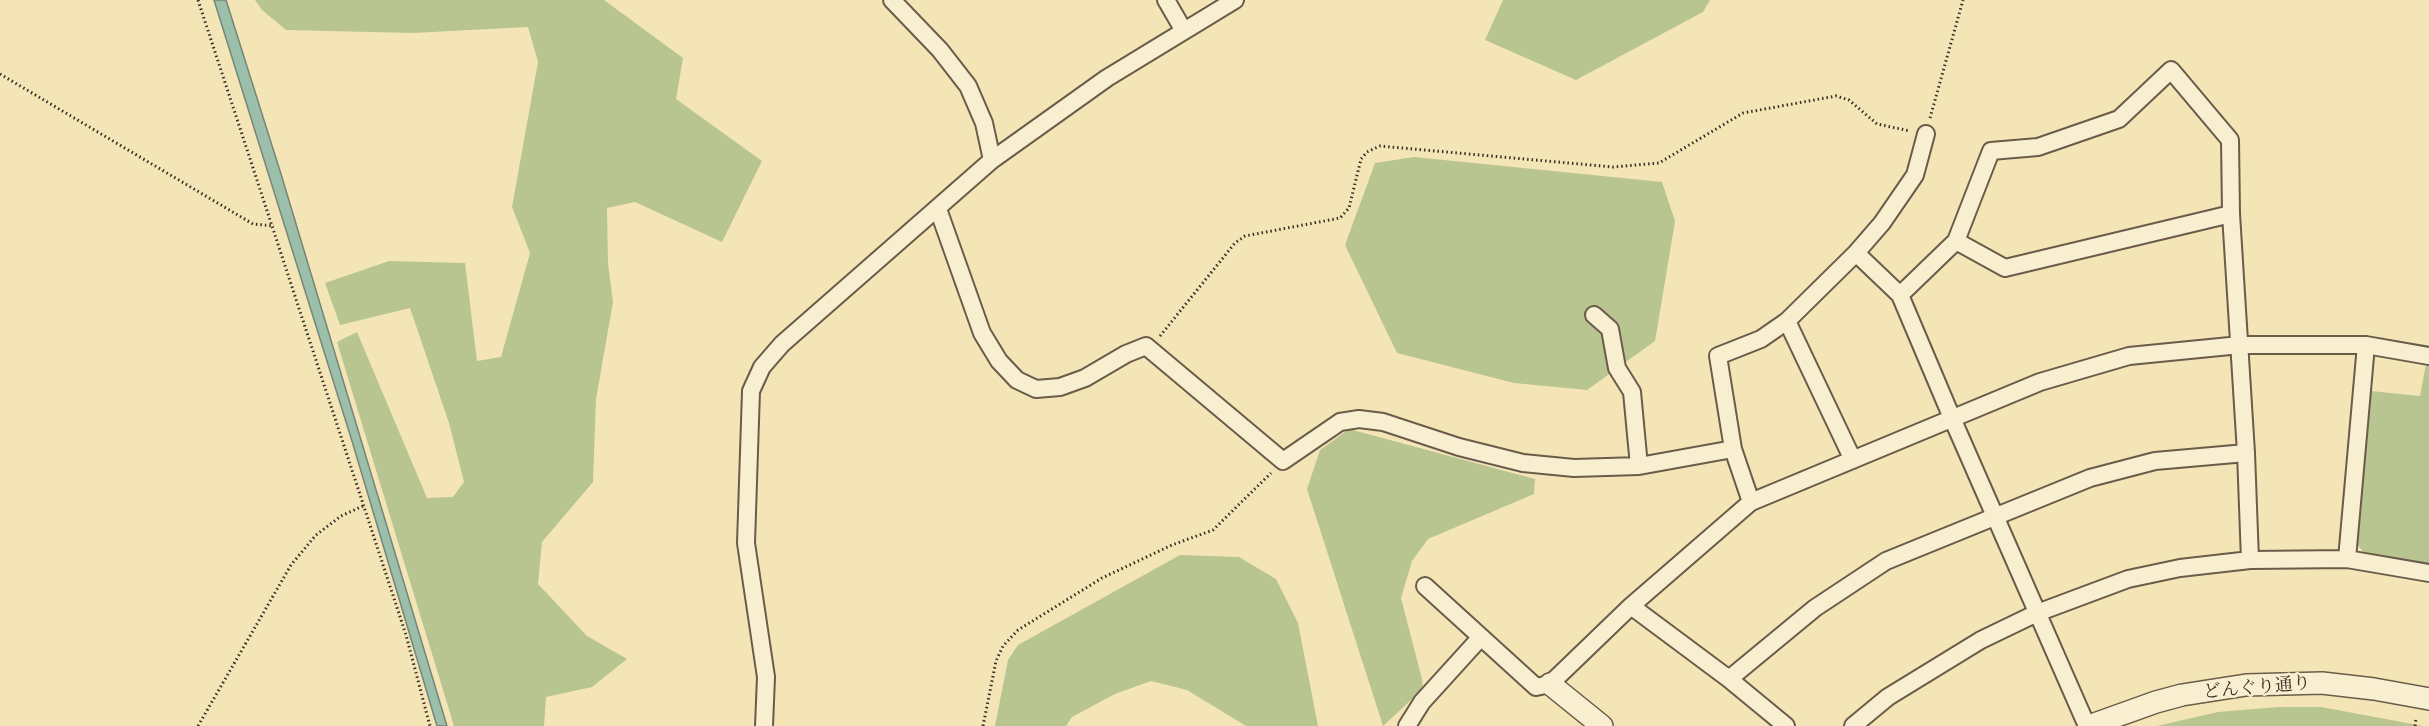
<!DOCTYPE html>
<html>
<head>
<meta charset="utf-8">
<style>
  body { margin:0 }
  canvas { display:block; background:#f4e5b7 }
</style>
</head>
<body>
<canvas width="2429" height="726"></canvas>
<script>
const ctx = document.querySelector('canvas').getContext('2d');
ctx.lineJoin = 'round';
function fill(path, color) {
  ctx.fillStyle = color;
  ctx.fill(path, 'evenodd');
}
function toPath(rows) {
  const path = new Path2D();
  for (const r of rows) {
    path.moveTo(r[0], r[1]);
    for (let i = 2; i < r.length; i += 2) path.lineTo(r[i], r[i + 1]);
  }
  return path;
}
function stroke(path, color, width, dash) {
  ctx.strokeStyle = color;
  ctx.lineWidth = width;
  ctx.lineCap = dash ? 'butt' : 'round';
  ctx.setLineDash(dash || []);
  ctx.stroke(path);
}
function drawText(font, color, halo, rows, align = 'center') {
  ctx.font = font + ' "Old Standard TT","Noto Serif JP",serif';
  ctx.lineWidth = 5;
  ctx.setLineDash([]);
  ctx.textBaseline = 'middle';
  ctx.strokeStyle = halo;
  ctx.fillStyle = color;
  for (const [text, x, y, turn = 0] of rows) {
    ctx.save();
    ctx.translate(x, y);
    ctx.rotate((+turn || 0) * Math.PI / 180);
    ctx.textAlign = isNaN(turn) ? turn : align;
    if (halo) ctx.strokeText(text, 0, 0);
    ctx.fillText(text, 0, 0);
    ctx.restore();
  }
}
fill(toPath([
  [255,0,604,0,683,58,676,99,762,161,722,242,635,202,607,208,608,263,613,302,596,399,593,482,542,542,538,584,587,636,627,659,592,687,546,697,544,726,454,726,337,342,357,332,427,498,453,497,464,482,449,423,410,308,340,325,325,283,389,261,465,263,477,361,501,357,530,253,512,207,538,62,528,27,413,33,286,30,262,10],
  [1503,0,1710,0,1703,12,1576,80,1485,40],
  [1414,157,1662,182,1675,221,1655,341,1587,390,1514,383,1397,353,1345,245,1375,163],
  [2426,364,2429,365,2429,563,2365,554,2356,543,2371,391,2420,396],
  [1349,429,1535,479,1534,494,1428,539,1412,561,1401,598,1422,679,1423,689,1383,726,1307,489,1320,450],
  [1180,555,1239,557,1276,579,1298,623,1318,726,1246,726,1187,690,1151,681,1115,694,1072,717,1066,726,995,726,1008,660,1018,645],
  [2278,707,2321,707,2423,726,2157,726,2218,712]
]), '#b9c590');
const water = toPath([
  [214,0,226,0,281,174,447,726,437,726,352,441,214,0]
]);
fill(water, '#9cbfac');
stroke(water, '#768576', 1.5);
const minor = toPath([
  [892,0,940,50,968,86,984,123,992,160],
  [1166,0,1184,31],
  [938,209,982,333,999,361,1017,380,1036,389,1060,387,1085,378,1126,354,1146,346,1283,461,1340,422,1359,419,1383,422,1459,447,1523,463,1574,468,1639,466,1733,449],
  [1956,241,2005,268,2231,214],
  [1856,253,1900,295,1952,418,2087,726],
  [1900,295,1956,241,1991,151,2038,147,2119,119,2171,70,2230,140,2231,214,2246,453,2250,560],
  [1594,315,1610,329,1617,368,1632,392,1639,466],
  [1787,321,1853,460],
  [1751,502,1733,449,1718,356,1761,339,1787,321,1856,253,1882,223,1915,175,1926,134],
  [2347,559,2366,345],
  [1425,586,1536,687,1550,684,1631,606,1751,502,2040,382,2129,356,2240,345,2366,345,2429,356],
  [1631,606,1729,679,1786,726],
  [1729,679,1815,608,1886,561,2090,478,2155,461,2246,453],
  [764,726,766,677,746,543,751,391,762,367,782,344,992,160,1107,78,1235,0],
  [1407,726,1422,702,1481,637],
  [1853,726,1888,697,1981,640,2037,613,2128,579,2180,568,2250,560,2347,559,2429,573]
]);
const tertiary = toPath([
  [1550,684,1602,726],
  [2089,726,2156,702,2182,695,2246,685,2322,683,2374,689,2429,699]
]);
stroke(minor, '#6b5b4a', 20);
stroke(tertiary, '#6b5b4a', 24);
stroke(toPath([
  [198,0,406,635,430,726],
  [0,74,253,224,274,226],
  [1930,118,1963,0],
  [1160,336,1235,243,1245,236,1340,218,1349,208,1361,159,1367,152,1380,146,1613,167,1659,163,1743,113,1836,96,1849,100,1877,124,1910,131],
  [198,726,291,565,316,535,341,516,363,506],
  [983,726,996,661,1003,646,1018,630,1102,578,1172,545,1213,530,1271,473],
  [2415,726,2416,718]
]), '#3d2d25', 3, [1.5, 3]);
stroke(minor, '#f8eed0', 16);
stroke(tertiary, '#f8eed0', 21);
drawText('18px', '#3d2d25', '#f8eed0', [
  ["どんぐり通り",2257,688,-5]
]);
</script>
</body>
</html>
